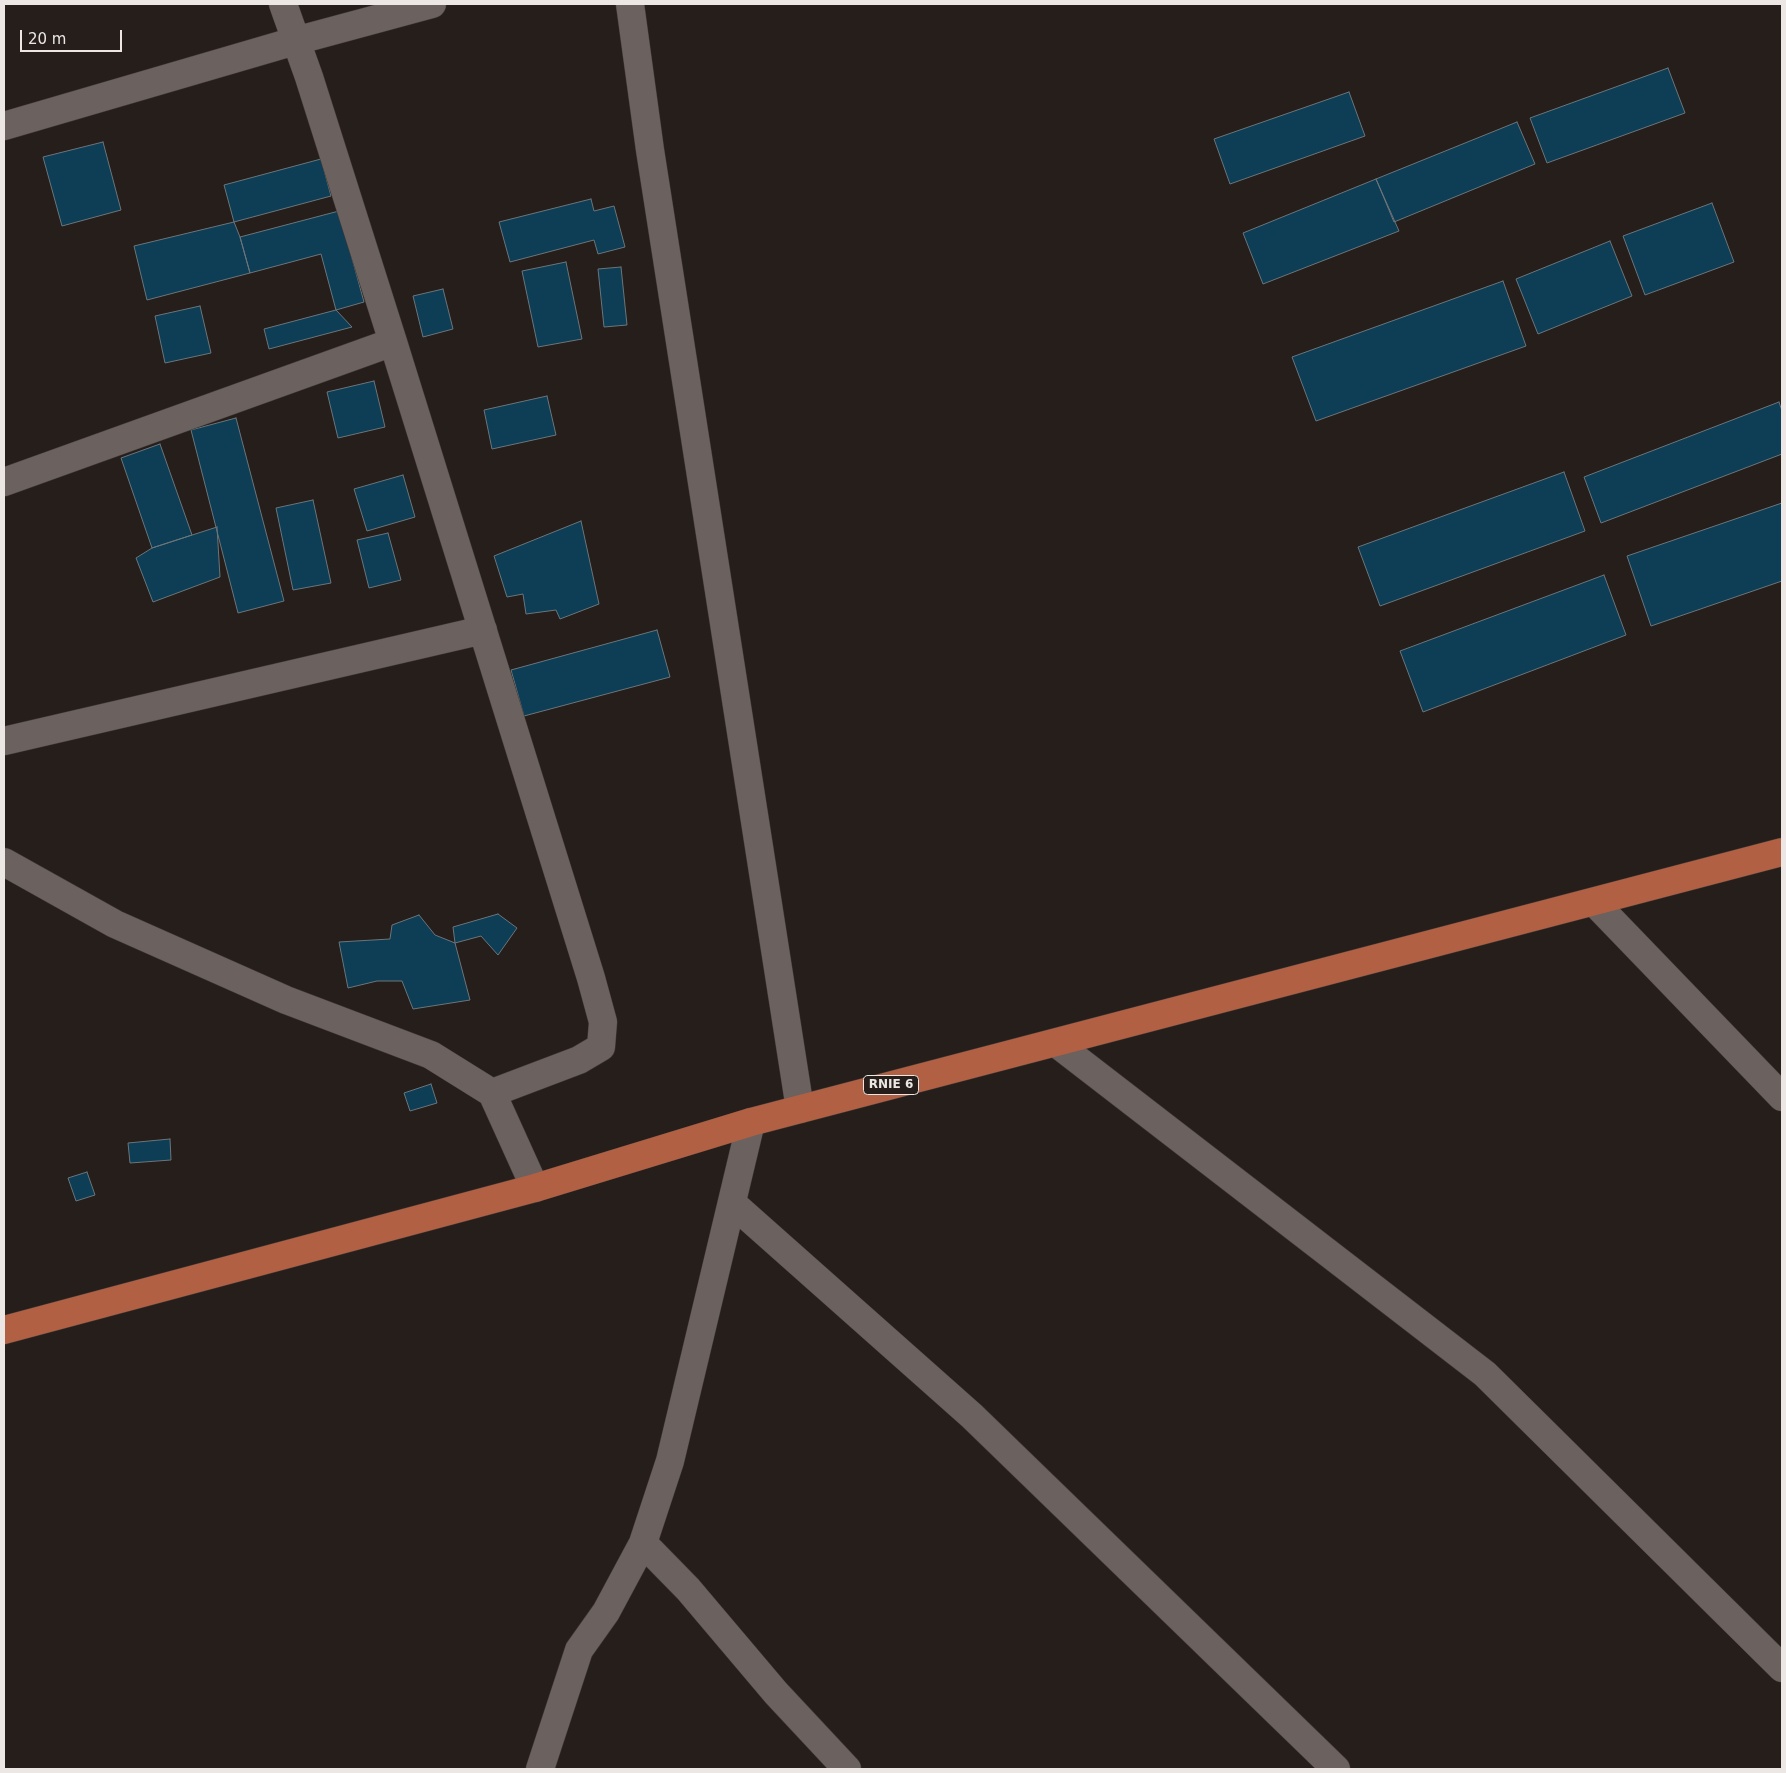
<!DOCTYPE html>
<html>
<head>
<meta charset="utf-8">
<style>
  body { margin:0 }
  #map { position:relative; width:1786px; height:1773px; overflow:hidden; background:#251e1b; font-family:"DejaVu Sans",sans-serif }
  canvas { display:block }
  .frame { position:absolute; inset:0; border:5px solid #ece7e5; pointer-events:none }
  .scale { position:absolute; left:20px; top:30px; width:102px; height:22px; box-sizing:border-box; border:2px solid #ece7e5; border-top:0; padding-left:6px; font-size:15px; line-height:18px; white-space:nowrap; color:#ece7e5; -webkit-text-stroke:4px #251e1b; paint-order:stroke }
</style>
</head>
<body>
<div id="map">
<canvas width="1786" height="1773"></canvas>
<div class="frame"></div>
<div class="scale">20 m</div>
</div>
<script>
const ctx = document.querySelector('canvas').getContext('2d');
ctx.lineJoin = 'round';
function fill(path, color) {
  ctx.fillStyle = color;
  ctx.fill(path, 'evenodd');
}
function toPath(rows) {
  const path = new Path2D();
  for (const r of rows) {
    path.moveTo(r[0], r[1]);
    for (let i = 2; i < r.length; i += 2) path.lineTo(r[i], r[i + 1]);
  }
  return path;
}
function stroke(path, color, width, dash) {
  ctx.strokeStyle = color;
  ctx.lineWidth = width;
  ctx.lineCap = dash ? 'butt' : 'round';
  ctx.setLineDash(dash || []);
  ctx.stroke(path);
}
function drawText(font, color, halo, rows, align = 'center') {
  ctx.font = font + ' "DejaVu Sans",sans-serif';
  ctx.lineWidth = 5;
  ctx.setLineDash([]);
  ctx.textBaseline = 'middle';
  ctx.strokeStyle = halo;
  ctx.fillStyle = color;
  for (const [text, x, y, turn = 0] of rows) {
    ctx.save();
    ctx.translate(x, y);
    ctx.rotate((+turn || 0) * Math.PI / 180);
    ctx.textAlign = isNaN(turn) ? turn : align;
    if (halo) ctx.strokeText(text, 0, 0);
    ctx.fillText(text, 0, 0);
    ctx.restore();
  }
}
const building = toPath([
  [1668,68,1685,113,1547,163,1530,118,1668,68],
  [1349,92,1365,136,1230,184,1214,139,1349,92],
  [1517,122,1535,164,1394,222,1376,179,1517,122],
  [103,142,121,210,62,226,43,157,103,142],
  [321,159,331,196,234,222,224,185,321,159],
  [1376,179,1399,231,1263,284,1243,233,1376,179],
  [591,199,594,211,614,206,625,247,598,254,594,240,510,262,499,222,591,199],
  [1712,203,1734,262,1645,295,1623,236,1712,203],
  [339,211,364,302,336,310,321,254,250,273,240,237,339,211],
  [234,222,240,237,250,273,147,300,134,246,234,222],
  [1610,241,1632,296,1538,334,1516,279,1610,241],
  [566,262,582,339,538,347,522,271,566,262],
  [621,267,627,325,604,327,598,269,621,267],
  [1503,281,1526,346,1316,421,1292,357,1503,281],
  [443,289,453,329,423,337,413,296,443,289],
  [200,306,211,353,165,363,155,316,200,306],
  [336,310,352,327,269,349,264,329,336,310],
  [374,381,385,427,338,438,327,392,374,381],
  [547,396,556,435,492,449,484,410,547,396],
  [1779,402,1782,411,1782,454,1601,523,1584,477,1779,402],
  [236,418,284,601,238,613,191,430,236,418],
  [160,444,192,535,152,548,121,458,160,444],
  [1564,472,1585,531,1380,606,1358,547,1564,472],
  [403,475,415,517,367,531,354,489,403,475],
  [313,500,331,583,293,590,276,508,313,500],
  [1782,503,1782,581,1651,626,1627,556,1782,503],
  [581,521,599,604,560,619,556,610,526,614,523,594,507,597,494,556,581,521],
  [217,527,220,577,153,602,136,558,152,548,217,527],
  [388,533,401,580,369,588,357,540,388,533],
  [1604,575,1626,635,1423,712,1400,651,1604,575],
  [657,630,670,677,524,716,511,670,657,630],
  [498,914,517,928,498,955,481,936,455,943,453,927,498,914],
  [419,915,435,935,455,943,470,1000,413,1009,402,981,377,981,348,988,339,942,390,939,392,925,419,915],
  [431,1084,437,1103,410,1111,404,1093,431,1084],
  [170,1139,171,1160,130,1163,128,1143,170,1139],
  [87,1172,95,1195,76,1201,68,1178,87,1172]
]);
fill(building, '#0d3e55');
stroke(building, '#6c757a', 1);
const minor = toPath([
  [283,4,309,77,393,342,591,978,603,1022,601,1047,579,1060,492,1093],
  [630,4,650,150,800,1109],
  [4,126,295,41,432,4],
  [4,482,393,342],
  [4,741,483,630],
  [4,862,115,924,286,1000,431,1055,492,1093,535,1188],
  [1594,902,1782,1097],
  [1056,1043,1485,1374,1782,1668],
  [732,1203,972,1416,1336,1769],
  [643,1543,688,1589,776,1693,847,1769],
  [540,1769,579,1650,606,1612,643,1543,670,1461,751,1122]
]);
const primary = toPath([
  [4,1330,535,1188,751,1122,1782,852]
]);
stroke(minor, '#3f3937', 29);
stroke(primary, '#3f3937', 29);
stroke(minor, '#6b615e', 28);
stroke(primary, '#b16044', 28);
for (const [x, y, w] of [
  [891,1085,55]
]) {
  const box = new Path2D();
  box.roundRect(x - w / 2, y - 9.5, w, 19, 4);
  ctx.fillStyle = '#251e1b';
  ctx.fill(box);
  stroke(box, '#ece7e5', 1);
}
drawText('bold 12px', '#ece7e5', null, [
  ["RNIE 6",891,1085]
]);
</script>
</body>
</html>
